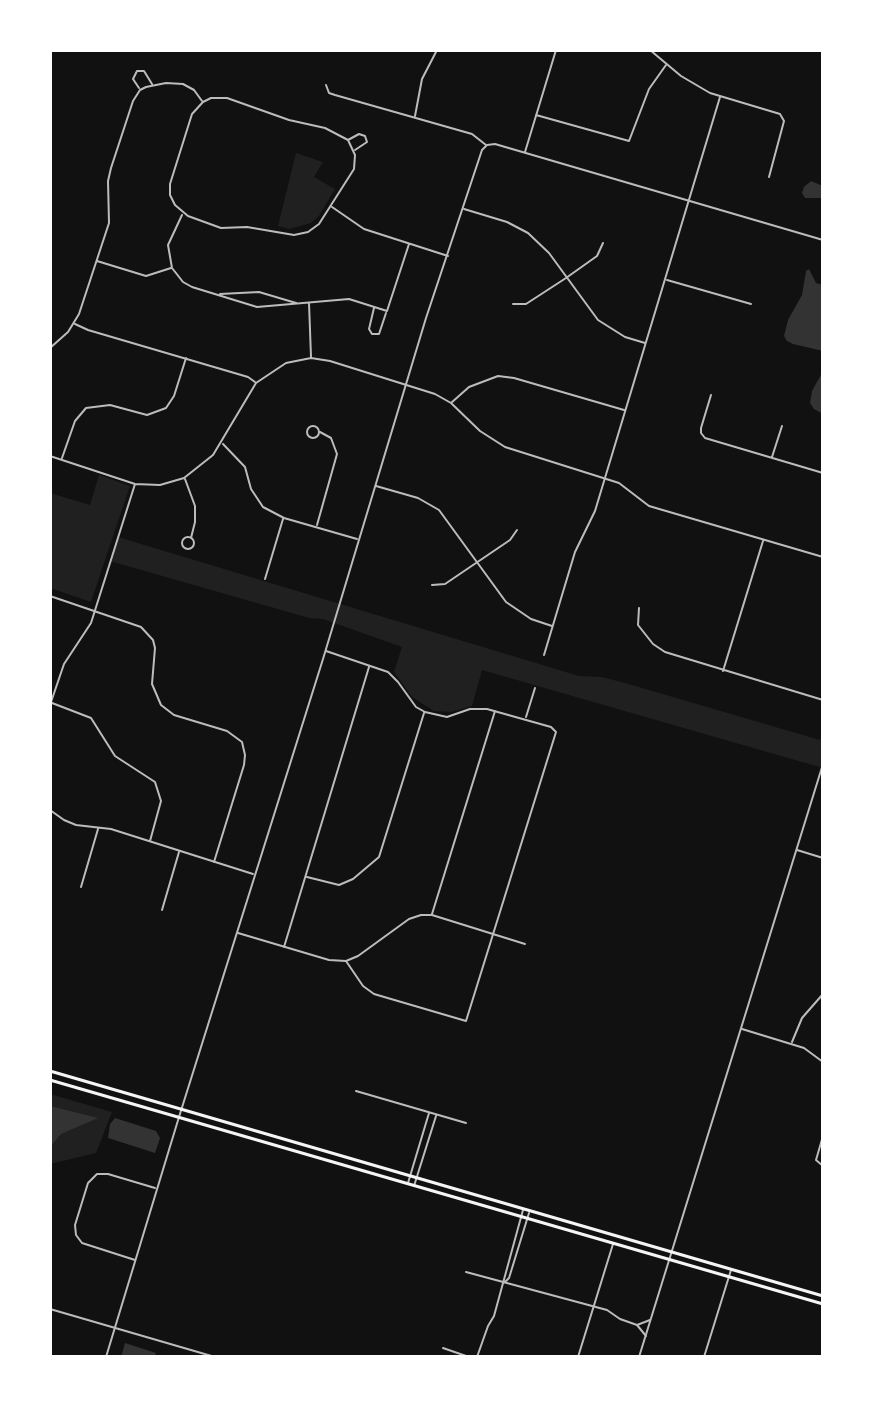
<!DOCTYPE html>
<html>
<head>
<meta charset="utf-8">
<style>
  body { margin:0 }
  #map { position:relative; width:873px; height:1407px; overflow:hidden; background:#111; font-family:"Space Grotesk",sans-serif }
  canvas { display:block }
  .frame { position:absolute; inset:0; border:52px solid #fff; pointer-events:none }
</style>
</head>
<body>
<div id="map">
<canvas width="873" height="1407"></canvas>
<div class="frame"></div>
</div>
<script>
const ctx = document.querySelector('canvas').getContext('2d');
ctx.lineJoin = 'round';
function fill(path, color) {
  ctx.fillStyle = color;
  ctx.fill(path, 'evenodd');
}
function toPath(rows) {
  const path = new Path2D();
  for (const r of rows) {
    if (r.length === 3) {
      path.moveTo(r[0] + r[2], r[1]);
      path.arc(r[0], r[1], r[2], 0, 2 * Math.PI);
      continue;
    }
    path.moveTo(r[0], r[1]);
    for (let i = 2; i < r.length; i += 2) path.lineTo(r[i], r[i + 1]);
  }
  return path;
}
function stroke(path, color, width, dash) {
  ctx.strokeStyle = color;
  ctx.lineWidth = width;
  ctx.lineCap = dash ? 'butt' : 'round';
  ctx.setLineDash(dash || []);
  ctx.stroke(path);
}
fill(toPath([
  [296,153,323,162,314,177,335,189,319,216,311,223,289,229,278,226],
  [99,475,130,486,91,602,50,588,50,493,90,505],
  [118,537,579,676,602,677,625,683,820,740,823,733,823,768,482,670,472,706,451,712,434,711,412,697,394,672,402,647,323,619,309,618,110,561],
  [50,1094,112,1112,96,1153,50,1164]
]), '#202020');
fill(toPath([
  [811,181,823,186,823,198,805,198,802,193,804,187],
  [809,269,816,283,823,285,823,351,793,344,787,341,784,336,788,320,802,295,806,271],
  [823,371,823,414,814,409,810,403,812,391],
  [50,1106,98,1118,61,1134,50,1147],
  [115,1118,156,1131,160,1138,155,1153,108,1138,110,1124],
  [125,1343,156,1353,154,1357,121,1357]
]), '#333');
stroke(toPath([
  [650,50,681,76,710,93,780,114,784,121,769,177],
  [326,85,329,93,335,95,472,134,486,145],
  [139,88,133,79,137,71,144,71,152,84],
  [211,98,227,98,289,120,325,128,348,140,355,155,354,169,319,224,308,232,294,235,247,227,221,228,188,216,175,205,170,195,170,184,192,114,203,102,211,98],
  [536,115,629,141,649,89,666,65],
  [415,116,422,79,437,50],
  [348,140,359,134,365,136,367,142,355,150],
  [525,152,556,50],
  [332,207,364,229,448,256],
  [464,209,507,222,528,233,549,253,598,320,625,337,645,343],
  [182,215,168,245,172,268,183,282,192,287,257,307,349,299,387,311,409,244],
  [97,261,146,276,171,268],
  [667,280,751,304],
  [220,294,259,292,296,303],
  [309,303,311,357],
  [513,304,526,304,566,278,597,256,603,243],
  [374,308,369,329,372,334,379,334,386,313],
  [75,324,88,330,248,377,255,382],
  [50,348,68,332,79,314,109,223,108,181,111,168,133,101,140,90,146,87,166,83,183,84,194,90,202,101],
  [711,395,701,428,701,433,705,438,823,473],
  [451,403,469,387,498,376,514,378,624,410],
  [313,432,6],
  [223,444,245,467,251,489,263,507,284,518,357,539],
  [50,456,135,484,160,485,184,478,213,455,256,383,286,363,311,358,330,361,435,394,451,403,480,431,505,447,619,483,649,506,823,557],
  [772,457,782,426],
  [62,458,75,421,86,408,110,405,147,415,166,408,174,396,186,358],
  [185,479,195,506,195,522,191,538],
  [376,486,418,498,439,510,506,602,531,619,552,626],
  [317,525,337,454,331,438,320,432],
  [188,543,6],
  [265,579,283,519],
  [432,585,445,584,510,540,517,530],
  [50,596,141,627,153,640,155,648,152,684,161,705,174,715,227,731,242,742,245,755,244,765,214,862],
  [639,608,638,625,653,644,665,652,823,700],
  [326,651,388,672,398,682,416,707,425,712,447,717,470,709,487,709,551,727,556,732,466,1021,374,994,363,986,346,961],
  [544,655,575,552,595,511,720,97],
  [723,671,763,541],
  [52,703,91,718,115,756,155,782,161,801,150,841],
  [50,705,64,664,91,623,135,484],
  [526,717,535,688],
  [50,810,64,820,76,825,111,829,253,874],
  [797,850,823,858],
  [307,877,339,885,353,879,379,857,424,713],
  [81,887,98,829],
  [162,910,179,852],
  [432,914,495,711],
  [238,933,329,960,346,961,358,956,409,919,421,915,432,915,525,944],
  [284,947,369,667],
  [742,1029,804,1048,823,1062],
  [792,1042,802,1018,823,994],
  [356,1091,466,1123],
  [823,1136,816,1160,823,1166],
  [408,1183,429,1113],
  [414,1186,436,1116],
  [135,1260,82,1243,76,1235,75,1225,88,1183,97,1174,108,1174,155,1188],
  [466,1272,607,1310,620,1319,637,1325],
  [505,1282,509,1278,529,1213],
  [50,1309,215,1357],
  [646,1336,637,1325,650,1320],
  [443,1348,469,1357],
  [106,1357,179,1117],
  [477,1357,488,1326,494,1316,523,1210],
  [578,1357,613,1244],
  [704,1357,731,1270]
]), '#bcbcbc', 2);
stroke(toPath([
  [179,1117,323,659,426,318,482,150,487,145,495,144,823,240],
  [639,1357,823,764]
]), '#bcbcbc', 2);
stroke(toPath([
  [50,1071,823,1296],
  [50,1080,823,1304]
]), '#f5f5f5', 3);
</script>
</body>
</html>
